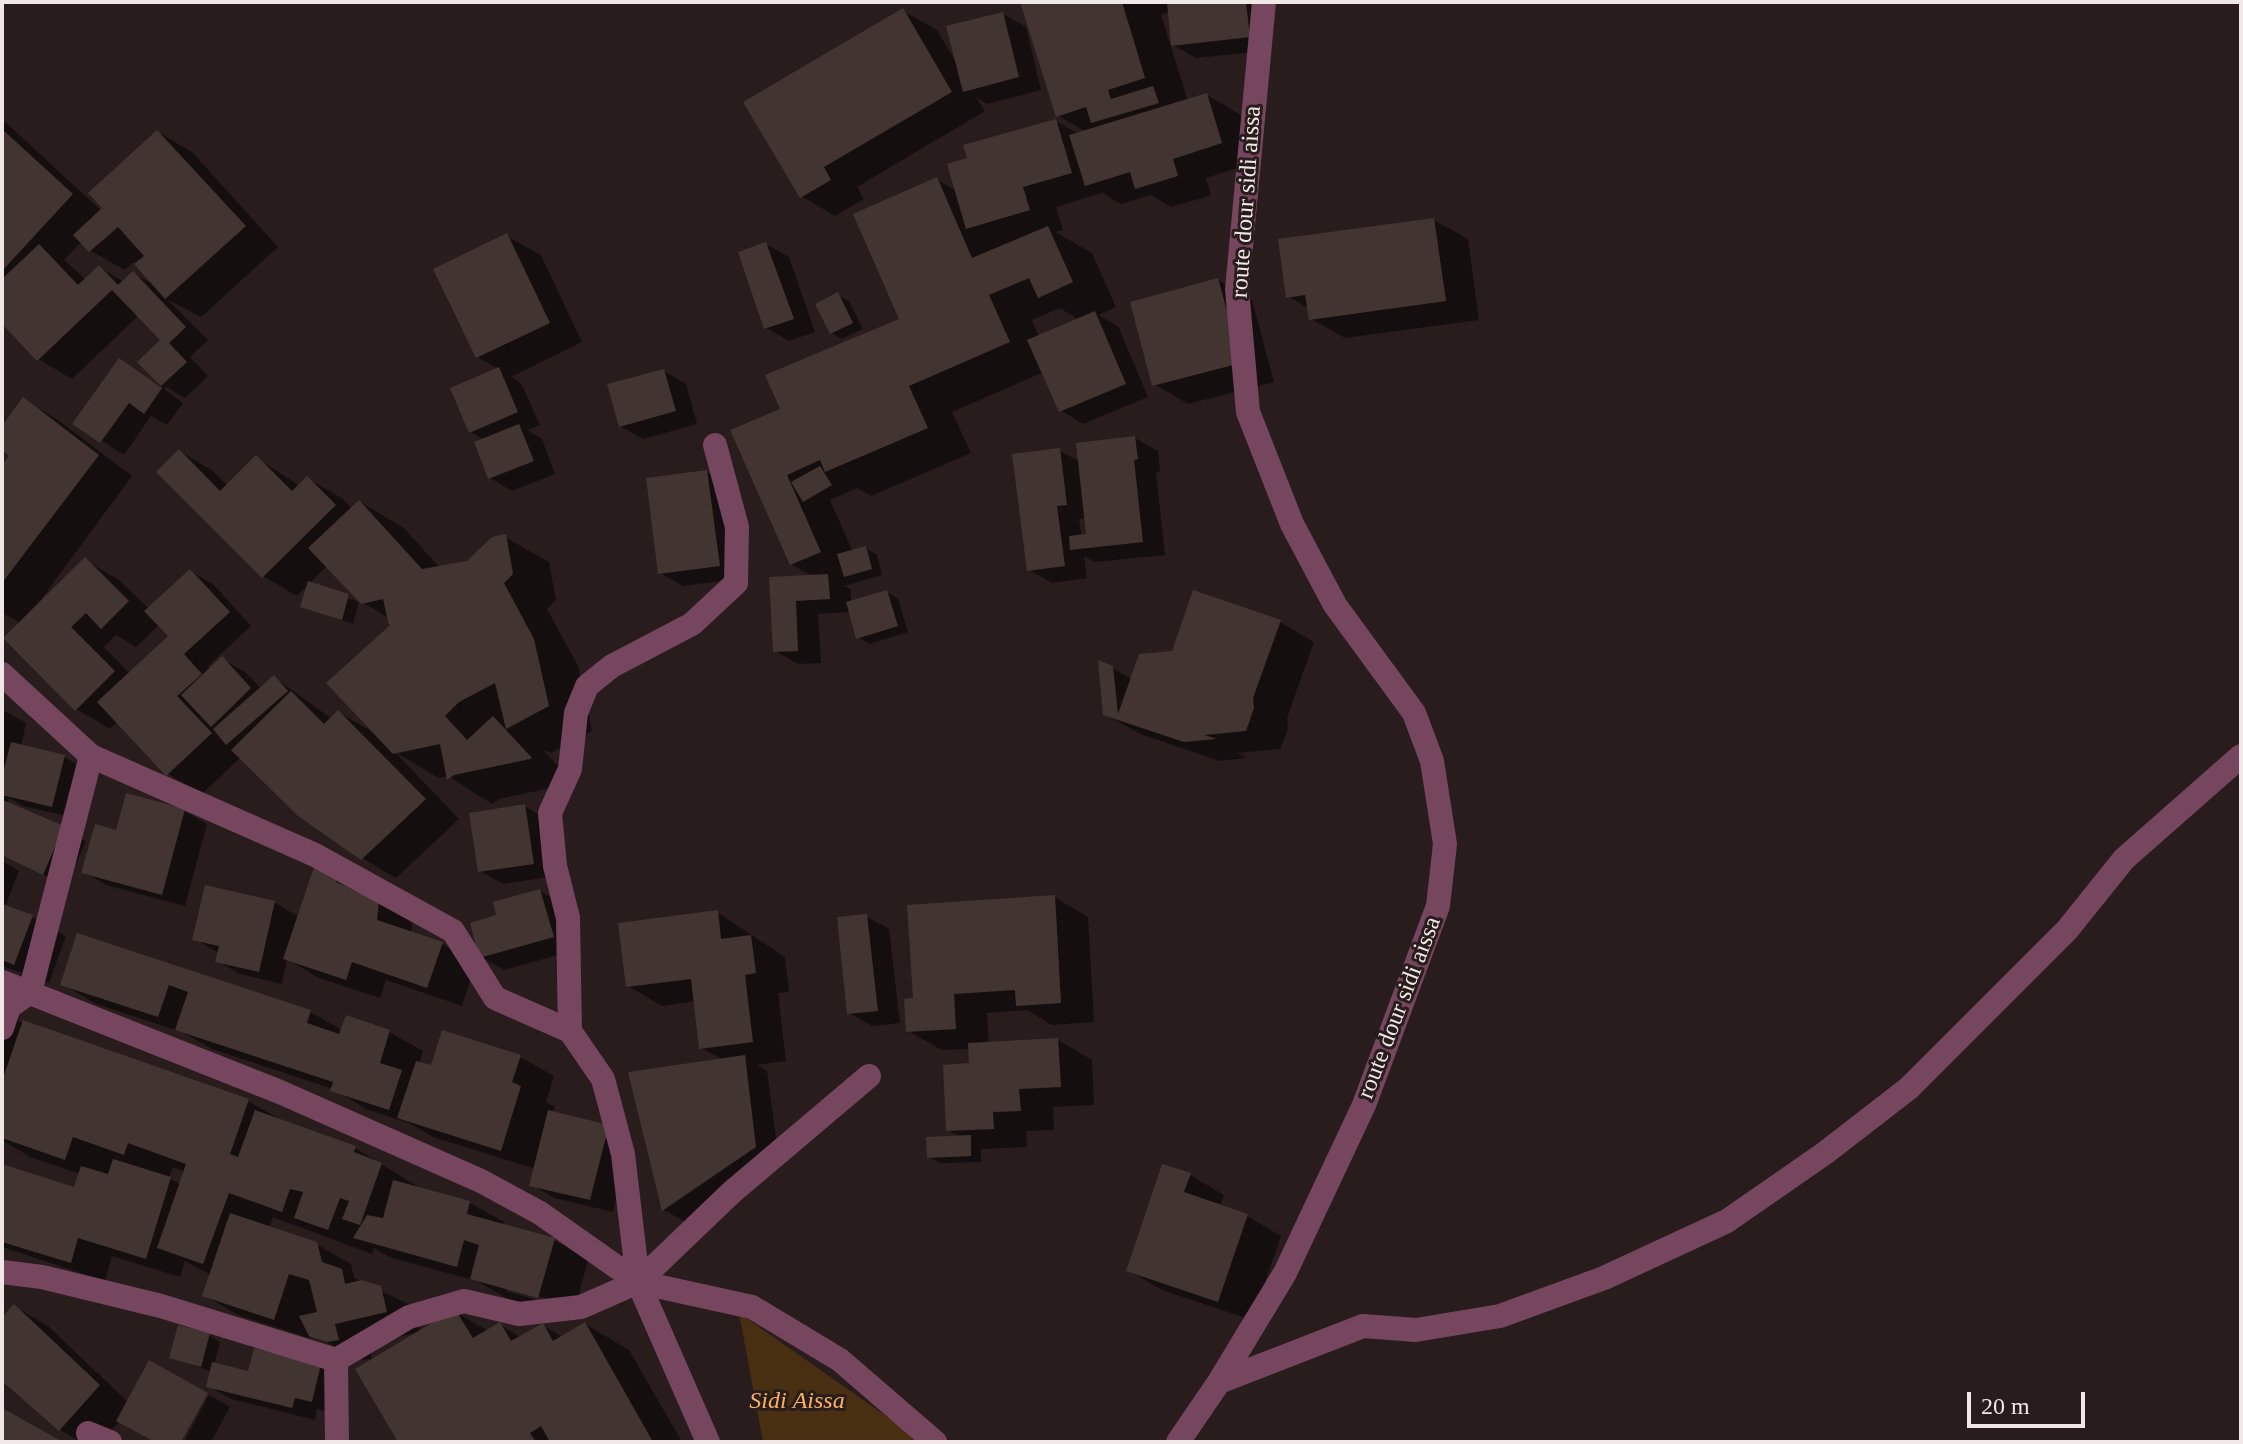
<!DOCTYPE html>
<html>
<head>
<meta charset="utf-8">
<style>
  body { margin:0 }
  #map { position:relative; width:2243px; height:1444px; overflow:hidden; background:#281c1d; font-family:"Times New Roman",serif }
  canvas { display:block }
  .frame { position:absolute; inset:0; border:4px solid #f0e7e7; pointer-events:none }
  .scale { position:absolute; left:1967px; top:1392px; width:118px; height:36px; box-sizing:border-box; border:4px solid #f0e7e7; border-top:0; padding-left:10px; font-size:24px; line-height:28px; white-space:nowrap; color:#f0e7e7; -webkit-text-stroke:6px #281c1d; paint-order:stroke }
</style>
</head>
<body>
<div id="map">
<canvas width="2243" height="1444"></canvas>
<div class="frame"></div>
<div class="scale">20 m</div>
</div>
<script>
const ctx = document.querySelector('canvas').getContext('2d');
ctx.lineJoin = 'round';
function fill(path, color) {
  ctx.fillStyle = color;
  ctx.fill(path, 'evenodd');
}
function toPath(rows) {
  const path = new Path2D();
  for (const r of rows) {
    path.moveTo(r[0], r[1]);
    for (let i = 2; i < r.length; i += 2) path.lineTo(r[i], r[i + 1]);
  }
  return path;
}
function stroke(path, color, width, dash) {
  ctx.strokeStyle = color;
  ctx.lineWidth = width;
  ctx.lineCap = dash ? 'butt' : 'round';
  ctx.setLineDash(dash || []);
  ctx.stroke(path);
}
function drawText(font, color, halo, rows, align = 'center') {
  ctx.font = font + ' "Times New Roman",serif';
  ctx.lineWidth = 6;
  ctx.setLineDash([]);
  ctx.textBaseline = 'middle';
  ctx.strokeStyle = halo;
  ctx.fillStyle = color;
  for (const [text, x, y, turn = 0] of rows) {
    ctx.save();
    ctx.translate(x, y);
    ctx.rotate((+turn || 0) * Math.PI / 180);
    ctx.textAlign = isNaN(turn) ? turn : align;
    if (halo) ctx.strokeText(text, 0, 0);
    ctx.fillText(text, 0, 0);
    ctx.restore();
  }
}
fill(toPath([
  [739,1313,896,1423,916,1442,763,1442]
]), '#492f12');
fill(toPath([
  [1022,2,1267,2,1272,50,1196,58,1173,45,1170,12,1161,15,1188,101,1207,95,1241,115,1256,162,1206,178,1211,195,1171,207,1151,195,1121,204,1102,193,1056,207,1063,230,1055,232,1092,253,1116,307,1098,315,1118,326,1148,397,1083,424,1060,410,1044,372,952,412,971,453,871,496,857,488,830,500,853,552,866,548,877,555,882,575,844,586,851,589,851,602,887,592,898,599,908,632,869,644,858,637,851,612,818,614,821,663,798,664,775,651,771,579,814,577,791,564,783,410,902,320,936,179,957,191,969,159,1056,121,1079,134,1086,132,1057,115],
  [1060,308,1079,320,1039,337,1032,320],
  [903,11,937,30,957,64,1003,14,1026,27,1041,90,987,104,976,97,985,111,857,187,864,199,835,216,801,196],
  [2,119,107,216,158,132,192,152,278,247,201,317,168,300,208,340,190,357,208,376,185,398,166,387,164,389,183,403,167,425,151,416,124,455,75,423,120,361,163,388,140,362,163,340,139,315,72,379,38,359,2,321,2,282,6,278,2,275],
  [82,241,91,251,125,270,134,262,157,286,133,274,124,282,99,267,86,280,64,260],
  [1434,220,1468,239,1479,320,1345,338,1311,319,1309,309,1288,296],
  [506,236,541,255,582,342,511,377,521,383,540,425,527,430,542,439,555,474,512,491,490,478,484,440,471,432,499,369,477,357],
  [766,244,789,257,815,332,789,341,766,328],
  [1218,280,1252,300,1274,382,1188,404,1154,384],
  [838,295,849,301,863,329,842,339,831,333],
  [664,371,686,384,697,424,643,439,620,426],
  [24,400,58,420,132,476,31,613,85,560,119,580,149,609,190,571,213,584,251,626,208,666,211,669,222,659,245,672,261,689,274,677,332,719,338,712,375,733,389,618,362,602,327,566,309,584,359,602,353,624,302,606,309,584,297,596,263,576,180,451,213,471,228,486,257,458,300,486,308,479,342,498,352,509,360,502,404,528,440,568,468,563,505,537,549,562,556,600,547,609,578,666,592,731,551,753,542,749,574,783,499,799,492,804,448,776,439,778,395,752,459,819,396,878,362,858,241,757,202,794,168,774,118,721,110,729,76,709,21,623,2,613,2,468,12,455,2,448,2,429],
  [160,624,177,645,130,674,104,647,116,635,136,647],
  [1135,438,1158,451,1160,471,1156,472,1165,555,1095,562,1084,556,1087,578,1052,583,1029,570,1059,450,1080,462],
  [1086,518,1088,536,1082,537,1079,519],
  [707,472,730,485,742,578,683,586,660,573],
  [1280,622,1314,642,1287,718,1288,729,1280,749,1237,753,1246,758,1220,761,1140,734,1105,714,1112,668,1132,679,1173,652],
  [2,710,26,723,21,746,64,757,87,770,75,818,23,806,9,798,7,804,86,841,66,886,2,854],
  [524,806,547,819,556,876,503,884,480,871],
  [184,811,207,824,185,906,106,885,84,872,117,832],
  [2,861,19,871,5,907,32,917,66,936,49,983,2,966],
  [315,870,412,921,411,933,442,944,476,963,462,1006,386,980,380,998,319,978,287,959,282,984,240,974,217,961,219,953,195,939,274,902,299,917],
  [540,891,563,904,576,950,504,970,481,957,499,916],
  [1054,897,1088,917,1094,1022,1052,1025,1027,1010,987,1013,989,1044,1058,1040,1092,1060,1094,1105,1053,1107,1054,1130,1026,1131,1027,1147,981,1149,981,1162,940,1163,929,1157,961,1137,948,1130,971,1065,970,1049,942,1050,908,1031,915,1000],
  [717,912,785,957,789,992,778,993,786,1061,757,1065,767,1071,779,1160,687,1223,664,1210,630,1074,724,1060,701,1048,696,1001,662,1006,628,986],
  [866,916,889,929,900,1023,872,1026,849,1013],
  [78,936,310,1012,342,1030,389,1032,423,1051,419,1064,432,1068,520,1057,554,1076,546,1102,555,1107,552,1114,631,1140,613,1212,554,1198,532,1185,536,1169,433,1137,411,1124,366,1109,333,1089,212,1049,182,1032,96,1004,63,984],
  [2,1011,24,1024,248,1101,290,1125,355,1148,425,1191,470,1203,504,1222,503,1226,554,1240,588,1260,573,1316,506,1298,477,1281,389,1257,374,1248,372,1254,273,1217,269,1229,316,1244,351,1264,354,1278,414,1307,420,1332,455,1312,489,1331,500,1325,522,1338,543,1325,563,1337,585,1324,629,1350,682,1442,401,1442,420,1332,368,1343,372,1359,363,1360,310,1334,309,1338,238,1315,204,1295,211,1275,185,1261,180,1277,112,1256,105,1281,2,1247,2,1166,76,1189,80,1174,30,1157,2,1140],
  [173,1167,185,1172,181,1185,169,1178],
  [506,1287,549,1299,548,1303,506,1291],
  [1190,1175,1224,1195,1220,1207,1247,1216,1281,1236,1252,1320,1162,1290,1128,1270],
  [14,1306,48,1326,128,1402,179,1442,158,1442,120,1421,100,1442,81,1442,60,1430,2,1378,2,1320],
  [209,1335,220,1342,214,1365,250,1373,320,1366,343,1379,335,1413,317,1409,315,1420,231,1399,208,1386,212,1372,171,1357],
  [209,1395,230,1407,211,1442,184,1442]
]), '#0007');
fill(toPath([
  [1020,2,1122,2,1145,78,1108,90,1111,99,1153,86,1159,103,1091,123,1086,107,1056,117],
  [1167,2,1246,2,1250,37,1171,46],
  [903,8,952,92,824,167,831,180,800,198,743,102],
  [1003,12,1019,77,963,92,946,26],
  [1207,93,1222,143,1173,159,1178,176,1135,189,1130,172,1085,186,1069,135],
  [1056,119,1072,173,1023,187,1030,210,966,229,947,164,967,158,963,145],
  [2,129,73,194,2,271],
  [157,130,246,226,165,299,134,264,144,256,118,227,89,252,73,235,102,208,88,193],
  [937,177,972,258,1048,226,1073,282,1038,298,1029,278,989,295,1010,342,909,386,928,428,825,472,820,460,787,475,821,552,790,565,730,430,780,409,765,375,899,319,853,214],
  [1434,218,1446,301,1309,320,1305,295,1286,298,1278,239],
  [507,233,550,323,476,358,433,269],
  [766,242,794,319,764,329,738,252],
  [39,244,78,285,99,265,118,285,133,271,186,327,169,343,187,362,161,386,137,362,160,340,112,290,37,361,2,324,2,279],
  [1218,278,1241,363,1152,386,1130,302],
  [838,292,853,323,830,334,815,304],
  [1095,311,1126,384,1059,412,1027,340],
  [119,358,162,388,144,414,129,403,100,443,72,424],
  [499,367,518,412,469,433,450,388],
  [664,369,676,411,619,427,607,384],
  [23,397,99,455,2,583,2,465,9,456,2,450,2,426],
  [519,424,534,461,488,479,474,442],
  [1135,436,1138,459,1134,460,1143,542,1070,550,1069,536,1086,534,1076,443],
  [1060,448,1067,505,1057,506,1065,566,1027,571,1012,454],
  [179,449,220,491,256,455,292,491,307,476,336,505,262,578,156,472],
  [820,466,832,485,803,502,791,482],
  [707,470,720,566,658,574,646,478],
  [359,500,422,569,467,561,492,537,506,534,513,574,504,583,534,639,549,706,506,729,495,683,459,702,445,716,467,740,493,716,532,758,530,759,454,775,447,780,440,744,393,754,326,683,389,626,383,599,361,604,308,548],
  [866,546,872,569,844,577,837,554],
  [85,557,129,601,101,629,86,613,71,627,115,671,75,711,3,638],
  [190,569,230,612,184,654,202,674,177,696,212,733,166,776,97,702,168,636,144,611],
  [828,574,830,599,796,601,798,651,773,652,769,577],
  [308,581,349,594,342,620,300,607],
  [887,590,898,626,856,639,846,602],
  [1193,590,1281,620,1253,698,1254,708,1246,731,1204,735,1217,739,1184,742,1103,715,1098,660,1113,666,1118,714,1139,654,1172,651],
  [222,656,251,688,211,727,181,695],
  [274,675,288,691,226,745,213,729],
  [291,691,324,724,338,710,426,799,361,860,298,816,231,750],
  [11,742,65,755,52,807,2,795,2,777],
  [126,793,185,809,162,895,81,873,95,824,116,830],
  [3,800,64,826,43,875,2,855],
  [525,804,534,864,478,872,469,813],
  [314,867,338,876,336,882,379,900,377,920,443,942,427,988,352,962,346,980,283,959],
  [205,885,275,901,259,972,215,962,219,946,192,940],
  [540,889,554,937,479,958,470,923,496,915,493,902],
  [1055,895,1061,1003,1016,1006,1015,990,954,994,956,1029,906,1032,904,999,913,998,907,905],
  [2,904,33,915,14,965,2,960],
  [718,910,721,939,751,935,756,973,745,975,753,1042,699,1049,691,979,626,987,618,923],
  [867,914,878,1011,847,1014,837,917],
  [77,933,311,1010,307,1023,339,1034,346,1015,390,1030,380,1063,402,1070,389,1110,330,1091,333,1082,175,1030,188,992,169,985,158,1017,60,985],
  [23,1020,249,1099,230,1154,238,1157,255,1110,356,1146,354,1152,382,1163,360,1225,342,1219,349,1201,340,1198,328,1230,294,1218,303,1192,290,1189,282,1212,229,1193,203,1264,157,1248,186,1164,128,1143,124,1155,73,1137,65,1160,2,1138,2,1081],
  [442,1030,521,1055,512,1082,521,1086,501,1151,397,1118,416,1061,431,1065],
  [1058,1038,1061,1087,1019,1089,1021,1111,993,1112,994,1129,946,1131,943,1065,969,1063,968,1043],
  [745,1055,756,1147,662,1211,628,1072],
  [548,1110,609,1125,590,1200,529,1186],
  [971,1135,971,1156,927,1158,926,1137],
  [113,1159,171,1177,146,1259,78,1238,71,1263,2,1242,2,1164,74,1187,81,1166,108,1174],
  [1162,1164,1191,1173,1184,1192,1248,1214,1218,1302,1126,1271],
  [393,1180,470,1201,467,1214,555,1238,538,1298,470,1279,479,1245,464,1240,457,1267,353,1238,367,1215,383,1218],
  [230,1213,317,1242,322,1262,342,1269,345,1284,362,1280,381,1286,387,1312,335,1324,339,1340,327,1342,309,1336,299,1316,317,1312,309,1280,289,1274,274,1320,202,1296],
  [14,1304,100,1385,59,1431,2,1381,2,1317],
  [455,1309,473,1338,500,1322,511,1341,543,1323,553,1341,585,1322,653,1442,550,1442,541,1426,530,1433,536,1442,398,1442,355,1369],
  [178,1325,210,1333,201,1367,169,1358],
  [254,1348,321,1364,312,1402,295,1398,292,1408,206,1387,212,1362,248,1371],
  [149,1360,208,1393,181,1442,155,1442,116,1421],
  [2,1408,63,1442,2,1442]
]), '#423531');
stroke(toPath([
  [2,674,91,756],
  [2,982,280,1092,481,1181,540,1213,638,1282,708,1442],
  [2,1028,9,1007,30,992,91,756,315,855,453,931,495,998,570,1031],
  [2,1272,42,1277,161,1306,336,1360,409,1317,464,1301,519,1314,581,1307,638,1282,732,1192,869,1076],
  [638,1282,623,1154,603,1079,570,1031,568,918,555,866,550,813,570,769,576,713,587,686,612,666,692,624,736,583,737,527,715,445],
  [638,1282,752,1307,840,1360,935,1442],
  [336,1360,337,1442],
  [1219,1382,1363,1326,1416,1330,1500,1316,1604,1278,1727,1221,1825,1153,1909,1088,2067,930,2124,859,2241,756],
  [88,1433,110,1442],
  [1178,1442,1219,1382,1285,1273,1364,1105,1438,906,1445,844,1432,761,1414,713,1335,605,1292,524,1248,412,1237,289,1264,2]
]), '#75465e', 24);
drawText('24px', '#f0e7e7', '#281c1d', [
  ["route dour sidi aissa",1247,202,-86],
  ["route dour sidi aissa",1400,1008,-69]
]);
drawText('italic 24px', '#fbb15f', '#281c1d', [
  ["Sidi Aissa",797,1402]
]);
</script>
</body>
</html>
